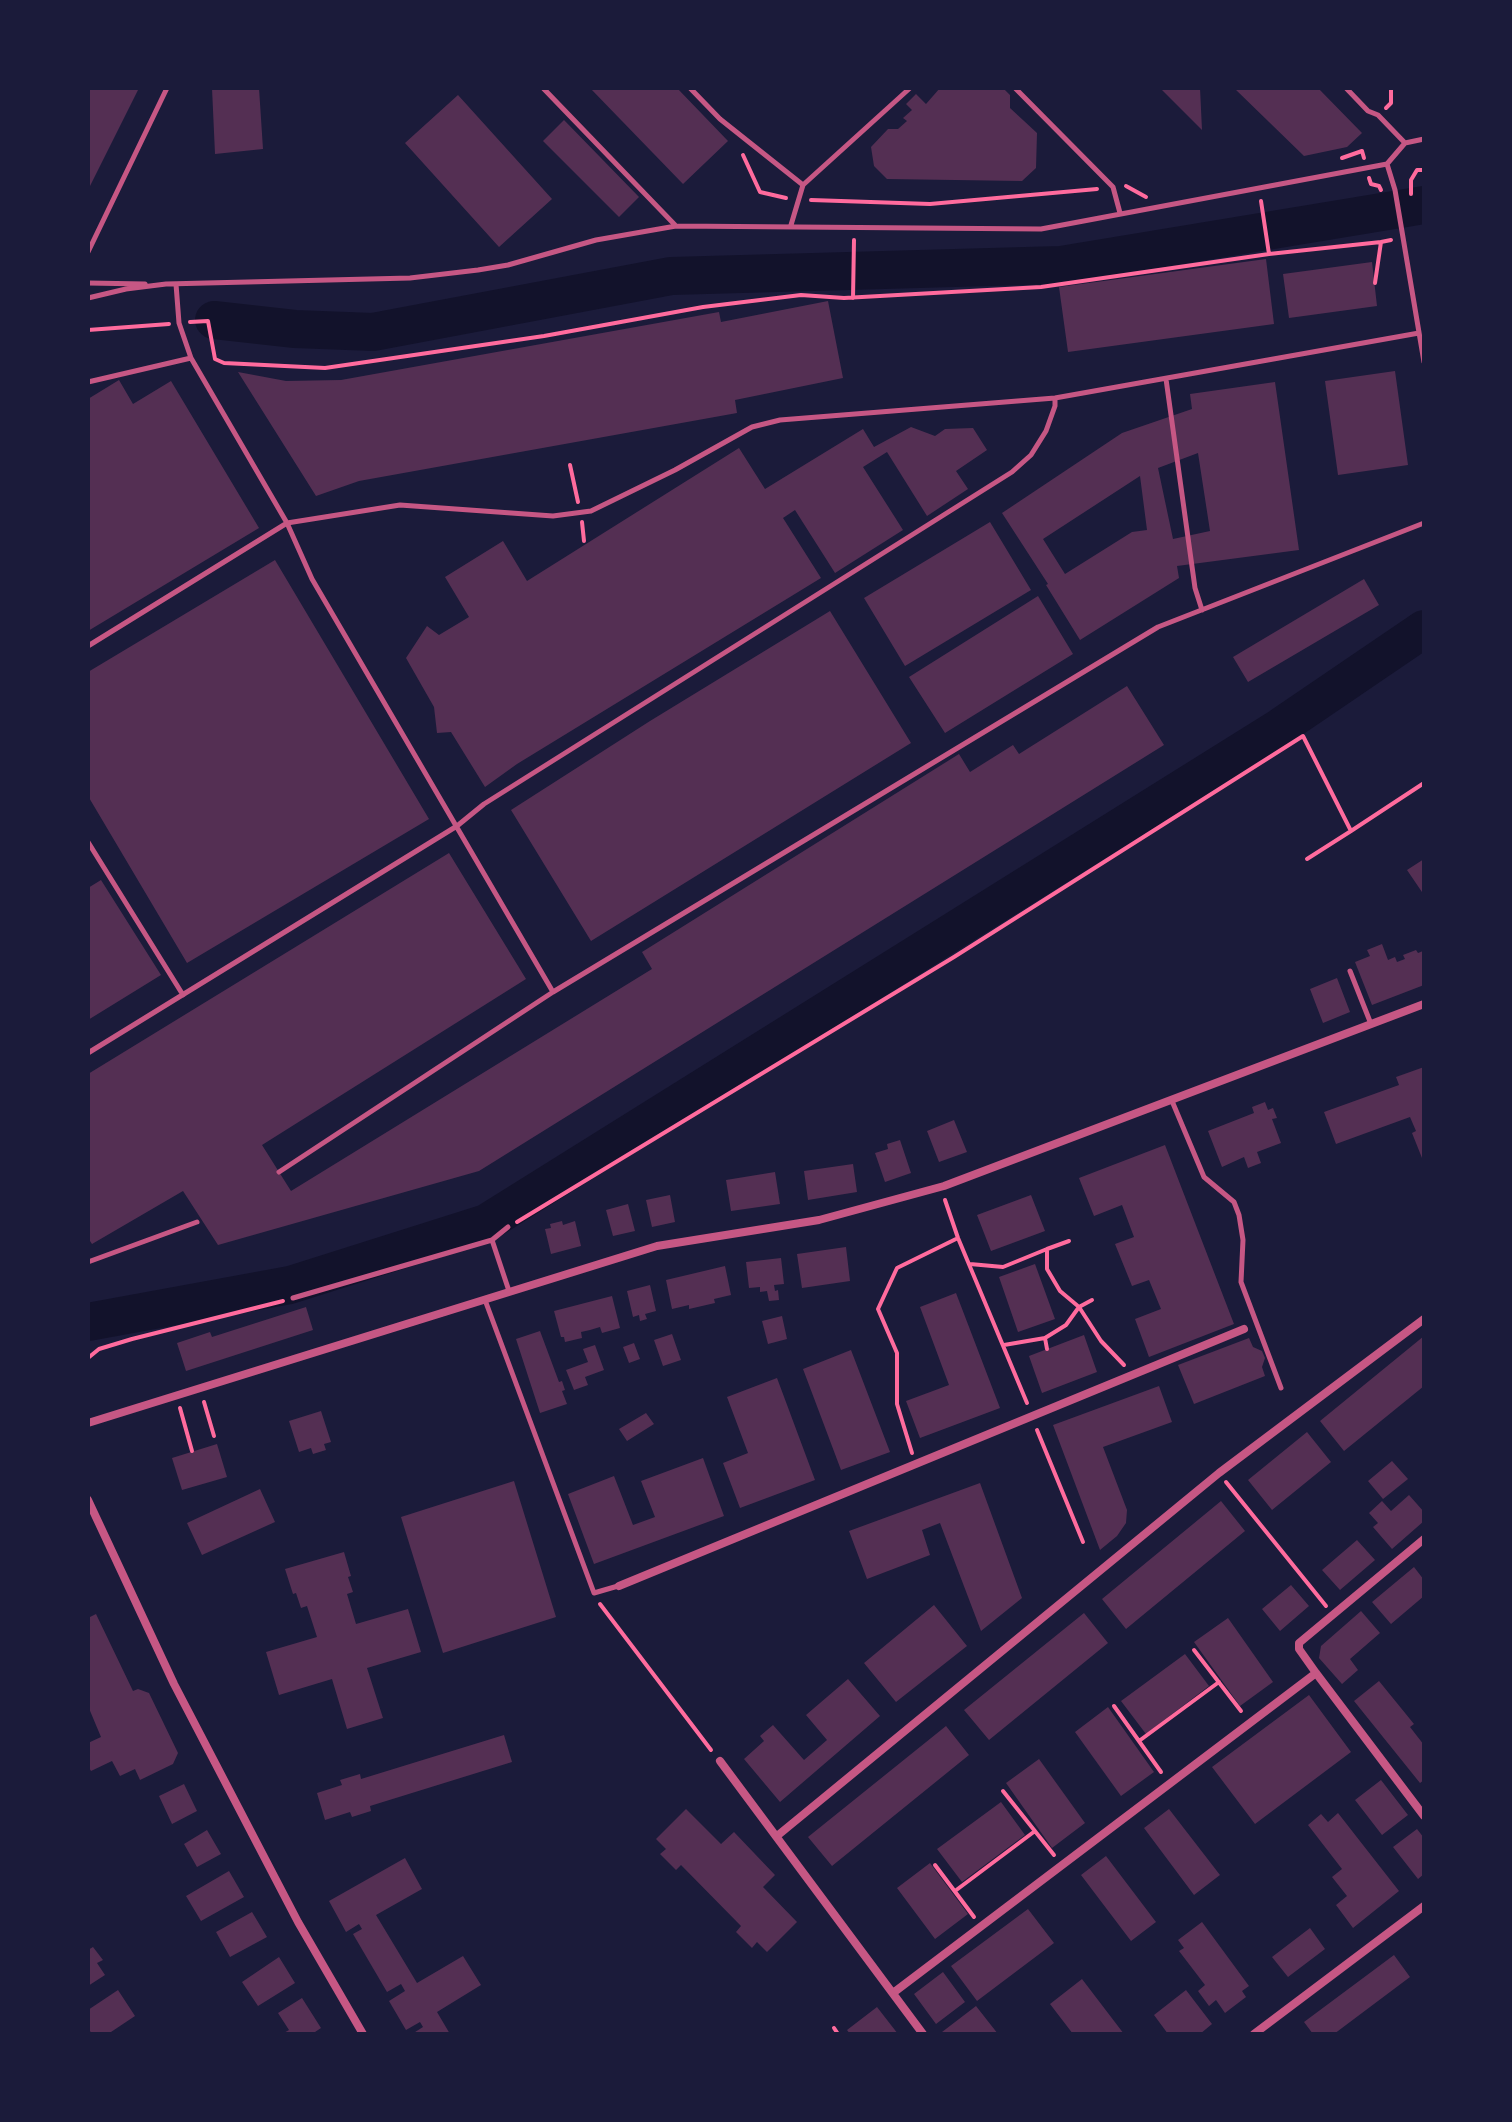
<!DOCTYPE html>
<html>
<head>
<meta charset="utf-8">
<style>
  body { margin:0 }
  #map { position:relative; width:1512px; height:2122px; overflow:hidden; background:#1b1b3a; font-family:"Zilla Slab",serif }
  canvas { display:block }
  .frame { position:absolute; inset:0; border:90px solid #1b1b3a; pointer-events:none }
</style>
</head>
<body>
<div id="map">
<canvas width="1512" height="2122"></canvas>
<div class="frame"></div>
</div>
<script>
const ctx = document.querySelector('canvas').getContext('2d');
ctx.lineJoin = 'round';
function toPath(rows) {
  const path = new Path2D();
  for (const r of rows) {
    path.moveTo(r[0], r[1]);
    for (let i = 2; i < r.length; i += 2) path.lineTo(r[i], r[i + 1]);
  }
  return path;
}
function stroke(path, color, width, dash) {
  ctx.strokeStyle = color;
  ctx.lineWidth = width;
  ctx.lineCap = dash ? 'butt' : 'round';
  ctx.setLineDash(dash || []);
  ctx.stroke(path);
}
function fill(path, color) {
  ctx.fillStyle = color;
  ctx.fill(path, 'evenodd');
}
stroke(toPath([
  [214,320,295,329,373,332,671,276,1061,265,1424,205],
  [88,1322,290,1285,486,1223,1280,727,1424,629]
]), '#12122b', 38);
fill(toPath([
  [88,88,139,88,88,190],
  [212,88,259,88,263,149,215,154],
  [590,88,677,88,728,141,683,184],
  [940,88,1003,88,1010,95,1010,108,1037,133,1036,168,1022,181,887,179,874,166,871,147,888,129,898,129,907,121,903,118,912,110,906,104,916,94,926,104],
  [1160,88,1200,88,1202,130],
  [1234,88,1318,88,1362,133,1347,147,1304,156],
  [458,95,552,199,499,247,405,143],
  [564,120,639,197,619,217,543,141],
  [1266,259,1274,324,1068,352,1059,287],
  [1372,262,1377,306,1289,318,1283,274],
  [828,301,843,378,735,400,737,413,359,481,316,496,238,372,286,381,341,380,719,312,721,322],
  [1395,371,1408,465,1338,475,1325,381],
  [119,380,133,404,171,381,259,528,88,631,88,399],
  [1275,382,1299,550,1177,566,1179,578,1080,640,1046,585,1048,584,1002,513,1122,433,1192,409,1190,394],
  [1198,453,1210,531,1173,539,1158,468],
  [1140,476,1147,530,1132,532,1065,574,1043,539],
  [911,427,935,436,945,429,973,428,987,450,956,471,968,489,927,516,887,452,863,467,903,530,835,573,795,510,783,518,821,578,517,764,485,787,451,732,437,733,434,707,406,658,427,626,439,635,469,617,445,577,503,541,527,581,739,448,765,489,863,429,874,447],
  [990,522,1031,590,905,666,864,598],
  [275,560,429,819,187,963,88,796,88,672],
  [1364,579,1379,605,1248,682,1233,657],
  [1038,596,1073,654,945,733,909,677],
  [830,611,911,743,591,941,511,810,650,721],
  [1127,686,1164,745,479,1171,218,1245,183,1191,92,1244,88,1238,88,1074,449,853,526,979,262,1145,291,1191,652,969,642,952,959,754,970,772,1013,745,1019,754],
  [1424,859,1424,895,1407,870],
  [101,880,161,975,88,1020,88,888],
  [1382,944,1388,960,1395,957,1397,962,1405,959,1403,955,1416,950,1418,953,1423,951,1424,985,1372,1005,1355,962,1370,956,1367,950],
  [1337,978,1350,1012,1323,1023,1310,989],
  [1424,1067,1424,1163,1412,1133,1416,1131,1410,1117,1336,1144,1324,1112,1399,1085,1396,1077],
  [1265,1102,1268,1110,1273,1108,1277,1118,1272,1119,1281,1143,1257,1152,1261,1163,1248,1168,1244,1157,1222,1167,1208,1131,1254,1113,1252,1107],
  [954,1120,967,1152,939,1162,927,1131],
  [900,1140,911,1173,885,1182,875,1153,888,1149,887,1144],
  [1165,1145,1234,1324,1149,1357,1135,1319,1161,1309,1149,1280,1132,1286,1115,1244,1134,1237,1122,1205,1094,1216,1079,1178],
  [853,1164,857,1192,808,1200,804,1171],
  [775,1172,780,1204,731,1211,726,1180],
  [670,1195,675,1222,652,1227,646,1200],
  [1031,1195,1045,1231,991,1251,977,1215],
  [628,1204,635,1231,613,1236,606,1210],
  [562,1221,563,1225,575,1221,581,1246,551,1254,545,1229,551,1228,550,1224],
  [846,1247,850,1281,802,1288,797,1254],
  [781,1258,784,1284,774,1285,775,1291,778,1290,779,1300,769,1301,767,1291,760,1292,760,1287,749,1288,746,1262],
  [1035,1264,1055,1319,1018,1332,999,1277],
  [725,1266,731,1295,714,1299,715,1303,689,1309,689,1305,672,1309,666,1280],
  [650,1285,656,1311,645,1314,647,1319,640,1321,639,1315,633,1317,627,1291],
  [956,1293,1000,1408,920,1438,906,1401,949,1385,920,1307],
  [612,1296,620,1328,602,1333,600,1327,590,1330,581,1332,582,1338,565,1342,564,1337,561,1337,554,1311],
  [306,1307,313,1330,186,1371,177,1343,210,1332,212,1337],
  [782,1316,787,1339,768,1344,762,1321],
  [540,1331,559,1382,562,1381,565,1390,562,1391,567,1404,540,1413,516,1339],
  [672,1334,681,1360,663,1366,654,1340],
  [1084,1335,1097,1372,1042,1393,1029,1356],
  [1424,1336,1424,1386,1344,1451,1320,1421],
  [1249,1338,1253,1347,1262,1351,1265,1358,1262,1367,1265,1376,1194,1404,1178,1365],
  [634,1343,640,1359,629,1363,623,1347],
  [595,1345,604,1370,585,1377,588,1385,574,1390,566,1370,588,1362,583,1349],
  [851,1350,890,1452,841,1470,803,1369],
  [777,1378,815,1480,740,1508,723,1463,748,1453,727,1397],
  [1159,1386,1172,1422,1103,1447,1127,1510,1126,1523,1117,1536,1100,1550,1053,1425],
  [321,1411,331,1442,324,1444,326,1450,313,1454,311,1448,299,1452,289,1421],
  [646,1413,654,1424,627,1441,619,1429],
  [1307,1432,1331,1462,1272,1510,1248,1480],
  [217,1444,227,1477,182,1490,172,1458],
  [703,1458,724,1516,594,1564,568,1494,614,1476,633,1525,655,1517,641,1481],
  [1392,1461,1408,1479,1383,1499,1368,1481],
  [514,1481,556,1617,443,1653,401,1517],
  [980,1483,1022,1598,981,1631,940,1523,922,1530,930,1555,867,1579,849,1531],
  [260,1489,275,1522,202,1555,187,1523],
  [1409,1495,1424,1512,1424,1521,1392,1549,1373,1527,1378,1523,1369,1513,1382,1501,1391,1511],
  [1221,1501,1245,1531,1126,1629,1102,1599],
  [1357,1540,1375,1560,1340,1590,1322,1570],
  [344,1552,351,1576,348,1577,353,1592,347,1594,356,1624,408,1609,421,1652,367,1668,383,1718,347,1729,332,1679,279,1695,266,1652,317,1637,307,1606,301,1608,296,1593,293,1594,285,1569],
  [1414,1567,1424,1580,1424,1596,1391,1624,1372,1602],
  [1291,1585,1309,1606,1280,1631,1262,1609],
  [934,1605,967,1646,896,1702,864,1663],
  [1361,1611,1380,1633,1350,1659,1358,1670,1342,1684,1319,1658,1321,1646],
  [1084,1613,1108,1643,989,1740,964,1710],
  [96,1614,133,1691,138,1689,149,1693,178,1753,173,1764,140,1780,135,1769,120,1776,112,1761,91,1771,88,1766,88,1743,101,1737,88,1706,88,1618],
  [1228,1618,1273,1682,1240,1706,1194,1642],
  [1185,1654,1209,1686,1146,1734,1121,1701],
  [848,1679,880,1716,780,1802,744,1759,764,1741,760,1736,773,1725,804,1760,827,1740,806,1715],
  [1379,1681,1414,1724,1410,1727,1424,1745,1424,1780,1420,1783,1354,1701],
  [1309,1695,1351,1752,1255,1824,1212,1767],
  [1108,1707,1154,1772,1121,1796,1075,1732],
  [946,1726,969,1755,832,1866,808,1837],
  [504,1735,512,1762,370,1806,371,1811,352,1817,350,1812,325,1820,317,1793,342,1785,340,1780,360,1774,361,1779],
  [1039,1759,1085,1823,1052,1848,1006,1783],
  [1381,1780,1408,1815,1382,1835,1355,1800],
  [184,1784,197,1811,172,1824,159,1796],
  [1001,1802,1025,1835,962,1882,937,1849],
  [686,1809,721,1844,734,1832,775,1875,763,1887,797,1922,767,1952,757,1942,752,1948,736,1932,741,1926,681,1865,676,1870,660,1854,666,1849,656,1839],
  [1169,1809,1220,1875,1194,1895,1144,1828],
  [1338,1813,1399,1891,1353,1928,1336,1905,1347,1896,1332,1877,1342,1869,1308,1825,1321,1814,1328,1822],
  [1417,1829,1424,1838,1424,1874,1418,1879,1393,1847],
  [207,1830,221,1854,197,1867,184,1844],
  [1106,1856,1156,1922,1131,1941,1081,1875],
  [405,1858,422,1889,376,1915,417,1983,463,1956,481,1985,437,2012,450,2034,412,2034,423,2027,420,2022,406,2030,389,2001,405,1991,401,1984,387,1992,353,1934,362,1929,359,1924,346,1932,329,1901],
  [930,1863,968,1914,935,1939,897,1888],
  [229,1871,244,1897,201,1921,186,1896],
  [1028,1909,1054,1943,977,2001,951,1966],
  [252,1912,267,1937,230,1957,216,1932],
  [1202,1922,1249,1986,1242,1991,1246,1997,1225,2013,1216,2000,1209,2006,1198,1991,1205,1985,1179,1951,1184,1948,1178,1940],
  [1310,1928,1325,1949,1288,1977,1272,1957],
  [93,1947,103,1960,97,1963,105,1975,88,1986,88,1950],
  [1394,1955,1410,1977,1334,2034,1313,2034,1304,2022],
  [279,1957,295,1983,258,2006,242,1982],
  [943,1972,965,2002,936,2024,914,1994],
  [1082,1979,1124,2034,1073,2034,1050,2004],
  [118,1990,135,2016,108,2034,92,2034,88,2028,88,2010],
  [1186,1990,1212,2024,1200,2034,1168,2034,1154,2015],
  [302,1998,321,2028,312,2034,282,2034,289,2030,278,2013],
  [976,2006,998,2034,944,2034,942,2032],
  [877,2007,898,2034,850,2034,847,2030]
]), '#542f53');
stroke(toPath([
  [1386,108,1391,103,1391,88],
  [743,155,760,192,786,198],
  [1342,158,1362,151,1364,158],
  [1369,178,1371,184,1379,186,1381,190],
  [1126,186,1146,197],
  [1411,194,1411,180,1417,170,1424,170],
  [811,200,930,204,1097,189],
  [1261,201,1269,254],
  [1375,283,1381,242,1391,240],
  [853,298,854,240],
  [190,322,208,321,215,359,224,363,325,368,544,336,703,307,801,295,844,298,1041,287,1269,254,1381,242],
  [88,330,169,324],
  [570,465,578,502],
  [582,522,584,541],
  [1307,859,1351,831],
  [945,1200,958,1238,1027,1403],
  [517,1222,954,957,1303,736,1351,831,1424,783],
  [1047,1249,1069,1241],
  [970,1264,1003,1267,1047,1249,1047,1269,1060,1291,1079,1307,1066,1325,1045,1338,1004,1345],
  [1092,1300,1079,1307,1101,1341,1124,1365],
  [1045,1338,1047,1349],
  [88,1358,99,1349,132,1339,283,1301],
  [204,1402,214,1436],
  [180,1408,192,1451],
  [1037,1430,1083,1542],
  [912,1453,897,1404,897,1353,878,1309,897,1268,958,1238],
  [1226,1482,1326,1606],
  [600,1604,711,1750],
  [1194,1650,1241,1711],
  [1114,1706,1161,1772],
  [1139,1741,1219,1682],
  [1003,1791,1054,1855],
  [935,1865,974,1917],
  [955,1891,1035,1831],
  [834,2028,838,2034]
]), '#ff6b9d', 4);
stroke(toPath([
  [543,88,675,225],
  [690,88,720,119,803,185],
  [1015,88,1113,187,1120,213],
  [1346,88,1368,111,1378,115,1405,143],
  [1387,164,1395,190,1424,362],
  [791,225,803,185,910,88],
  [88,252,167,88],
  [88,283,145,284],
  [176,284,179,323,191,358,287,523,312,579,553,992],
  [88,298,126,289,166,284,410,278,478,270,508,265,596,240,676,226,1041,229,1387,164,1405,143,1424,139],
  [1166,379,1195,588,1202,610],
  [88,382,191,358],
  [88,646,287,523,400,505,553,516,591,511,675,470,752,427,780,420,1055,398,1419,333],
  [88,842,183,995],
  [1350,971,1371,1024],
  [88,1053,457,826,484,804,1012,472,1031,455,1046,431,1055,406,1055,398],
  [1172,1101,1204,1177,1234,1202,1239,1215,1243,1240,1241,1282,1281,1388],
  [279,1172,553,992,1158,627,1424,523],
  [492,1240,509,1291],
  [88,1262,197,1222],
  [293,1298,492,1240,508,1227],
  [485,1300,594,1593,618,1586]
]), '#c65784', 5);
stroke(toPath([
  [88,1423,657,1246,819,1220,944,1186,1424,1004],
  [88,1500,174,1684,298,1922,363,2034],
  [1424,1539,1299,1643,1299,1649,1316,1673,1424,1816],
  [619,1586,1244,1329],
  [720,1761,923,2034],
  [777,1836,1219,1473,1424,1319],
  [893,1993,1316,1673],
  [1254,2034,1424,1906]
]), '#c65784', 8);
</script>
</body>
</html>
